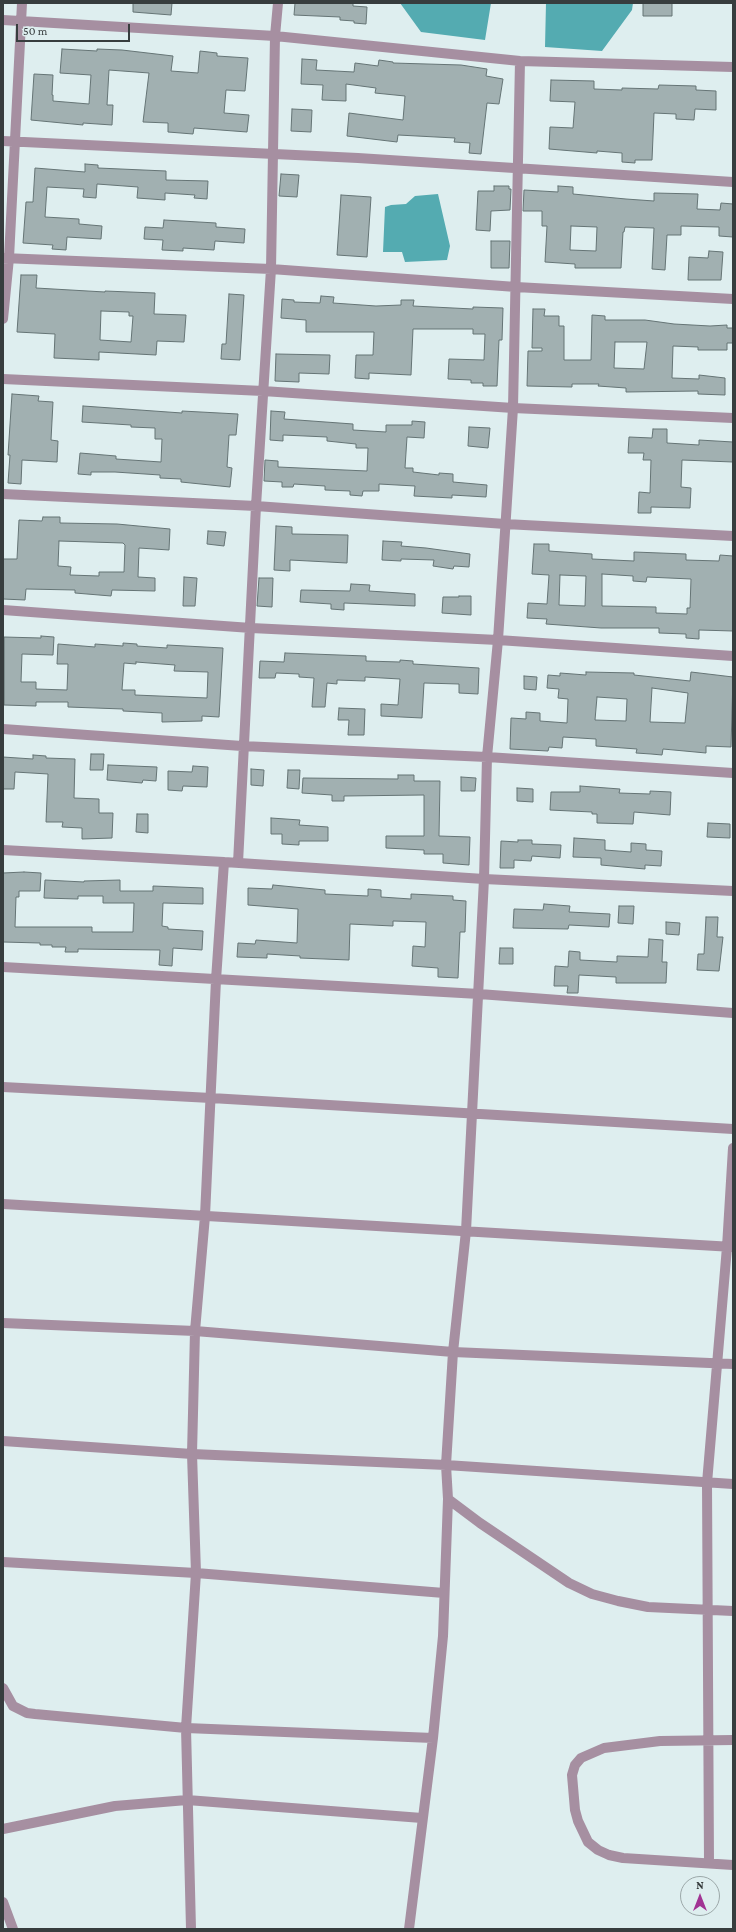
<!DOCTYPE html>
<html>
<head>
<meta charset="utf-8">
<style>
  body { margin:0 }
  #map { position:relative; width:736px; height:1932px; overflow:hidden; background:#deeeef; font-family:"Crimson Pro",serif }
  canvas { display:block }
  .frame { position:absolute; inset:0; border:4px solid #373d3e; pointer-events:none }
  .north { position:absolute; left:680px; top:1876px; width:40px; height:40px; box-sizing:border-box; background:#deeeef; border:1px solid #9ba7a8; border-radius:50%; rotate:0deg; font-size:11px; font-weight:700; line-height:16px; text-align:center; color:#373d3e }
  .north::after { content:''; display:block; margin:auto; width:14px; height:18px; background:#a13494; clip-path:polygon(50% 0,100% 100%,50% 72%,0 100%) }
  .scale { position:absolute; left:16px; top:24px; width:114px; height:18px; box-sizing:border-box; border:2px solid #373d3e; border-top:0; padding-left:5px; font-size:12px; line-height:14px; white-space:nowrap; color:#373d3e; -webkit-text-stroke:3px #deeeef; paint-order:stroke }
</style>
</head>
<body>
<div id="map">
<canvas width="736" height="1932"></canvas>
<div class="frame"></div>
<div class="north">N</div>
<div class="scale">50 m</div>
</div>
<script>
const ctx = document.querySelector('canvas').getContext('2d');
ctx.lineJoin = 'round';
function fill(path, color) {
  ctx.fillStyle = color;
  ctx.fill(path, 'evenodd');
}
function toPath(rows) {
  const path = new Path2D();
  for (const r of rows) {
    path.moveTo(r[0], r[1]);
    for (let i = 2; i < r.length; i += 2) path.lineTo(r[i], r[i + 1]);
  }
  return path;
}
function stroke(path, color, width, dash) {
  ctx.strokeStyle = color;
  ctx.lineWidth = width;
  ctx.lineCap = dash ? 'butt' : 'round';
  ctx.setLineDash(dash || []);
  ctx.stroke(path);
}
fill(toPath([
  [400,3,491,3,485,40,421,32],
  [546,3,633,3,632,10,602,51,545,47],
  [438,194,450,246,447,260,405,262,402,252,383,252,385,207,391,205,406,204,415,196]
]), '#54abb1');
const building = toPath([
  [133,3,172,3,171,15,133,12,133,3],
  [295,3,353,3,353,6,367,7,366,24,354,23,354,21,340,20,340,17,294,15,295,3],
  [643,3,672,3,672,16,643,16,643,3],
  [62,49,97,51,97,49,122,50,173,56,171,71,198,73,200,51,217,53,217,56,248,58,245,91,226,90,224,113,249,115,247,132,194,128,193,134,168,132,168,123,143,122,149,73,109,70,107,105,113,105,112,125,83,123,83,125,31,120,34,74,53,75,52,95,53,95,53,101,89,104,91,75,60,73,62,49],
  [302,59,317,60,316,70,354,72,355,63,378,66,379,60,393,62,393,63,461,65,487,69,486,76,503,79,499,104,487,103,481,154,469,153,470,143,454,142,455,138,398,135,397,142,347,136,349,113,403,120,405,96,375,93,376,88,346,84,346,101,322,100,323,85,301,84,302,59],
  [551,80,594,81,594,89,622,90,622,88,658,89,659,85,696,86,696,90,716,91,716,110,695,109,694,120,676,119,676,114,654,113,652,160,635,160,635,163,622,162,622,153,597,151,597,153,549,149,550,127,573,128,575,102,550,101,551,80],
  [292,109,312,110,311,132,291,131,292,109],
  [85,164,98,165,98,168,166,171,166,180,208,181,207,199,194,198,195,195,165,193,165,200,137,198,138,187,97,184,96,198,83,197,84,189,47,187,45,217,79,219,79,224,102,226,101,239,67,237,66,250,52,249,53,245,23,243,26,202,33,202,35,168,85,172,85,164],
  [281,174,299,175,297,197,279,196,281,174],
  [494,186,509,186,509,189,511,189,510,210,491,211,490,231,476,230,478,191,494,191,494,186],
  [558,186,573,187,573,194,626,199,654,201,654,193,698,194,697,209,720,210,721,203,733,204,733,237,719,236,719,227,681,226,681,235,667,235,665,270,652,269,654,228,625,227,624,232,623,232,621,268,575,268,575,264,545,262,547,226,542,226,542,211,523,211,524,190,558,192,558,186],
  [571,226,597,227,596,251,570,250,571,226],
  [341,195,371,197,367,257,337,255,341,195],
  [164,220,216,223,216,227,245,229,244,243,215,241,214,250,183,248,183,251,162,250,163,240,144,239,145,227,163,228,164,220],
  [491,241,510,241,509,268,491,268,491,241],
  [709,251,723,252,721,280,688,280,689,257,708,258,709,251],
  [21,275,37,275,36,288,105,292,105,291,155,293,154,314,186,315,184,342,157,341,156,355,99,352,99,360,54,358,55,334,17,332,21,275],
  [101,311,129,312,129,316,133,316,131,342,100,340,101,311],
  [229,294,244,295,240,360,221,359,222,344,226,344,229,294],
  [321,296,334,297,333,303,376,306,401,305,401,300,414,300,413,306,473,309,473,307,503,308,502,340,499,340,497,386,483,386,483,383,471,383,471,380,448,379,449,359,484,360,485,334,473,334,473,329,413,329,411,375,369,373,369,379,355,378,356,355,373,355,374,332,306,332,306,320,281,318,282,299,294,300,294,302,320,303,321,296],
  [533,309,545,309,544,316,559,316,559,326,564,326,564,360,591,360,592,315,605,316,605,320,645,320,674,324,710,326,727,325,727,328,733,328,733,343,727,343,727,350,698,350,698,347,673,346,672,378,699,379,699,375,725,378,725,395,698,394,698,391,626,392,626,388,598,386,599,384,572,384,572,387,527,386,528,351,542,351,542,348,532,348,533,309],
  [615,342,647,342,644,369,614,368,615,342],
  [276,354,330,355,329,374,299,373,299,382,275,381,276,354],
  [12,394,39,396,38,401,53,402,51,440,58,441,57,462,22,460,21,484,8,483,10,455,8,455,12,394],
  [83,406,182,413,182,411,238,414,236,435,229,435,227,467,232,468,230,487,181,482,181,479,160,478,160,475,115,472,91,472,91,475,78,474,80,453,116,456,116,459,161,462,162,439,155,439,155,428,131,427,131,425,82,422,83,406],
  [271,411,285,412,284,419,353,424,353,430,386,432,386,425,412,425,412,421,425,422,424,438,407,437,405,468,413,468,413,472,439,475,439,473,453,474,453,482,487,485,486,497,452,495,452,498,414,496,415,486,379,484,379,491,363,491,362,496,350,495,350,491,325,490,325,486,294,484,293,487,282,487,282,482,264,481,265,460,278,461,278,467,367,471,368,448,356,448,356,444,327,441,327,437,283,435,283,441,270,440,271,411],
  [469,427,490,428,488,448,468,446,469,427],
  [653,429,667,429,667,443,699,445,699,440,733,442,733,462,682,460,681,487,691,488,690,508,651,507,651,513,638,513,639,492,650,493,651,460,643,460,644,453,628,453,629,437,652,438,653,429],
  [43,517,60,517,60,523,117,524,170,529,169,550,139,548,138,577,155,578,155,591,112,590,111,596,75,593,75,590,26,589,25,600,3,599,3,559,17,559,19,520,42,521,43,517],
  [59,541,123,543,125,545,124,572,99,572,99,576,70,575,71,567,58,566,59,541],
  [276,526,292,527,292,534,348,535,347,563,290,560,290,571,274,570,276,526],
  [208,531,226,532,224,546,207,544,208,531],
  [383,541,402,542,401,546,426,548,470,554,469,567,454,566,453,569,433,566,434,560,401,559,401,561,382,560,383,541],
  [534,544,549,544,549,551,592,554,592,559,634,561,634,552,686,554,686,560,719,561,720,555,733,556,733,631,699,630,699,639,686,638,686,634,659,633,659,628,601,628,546,624,547,619,527,618,528,603,547,604,549,575,532,574,534,544],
  [602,574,633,576,633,581,646,582,647,577,691,579,690,608,687,608,687,614,656,613,656,607,602,606,602,574],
  [560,575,586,576,585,606,559,605,560,575],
  [184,577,197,578,195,606,183,606,184,577],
  [259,578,273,578,272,607,257,606,259,578],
  [351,584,370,585,369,591,415,594,415,606,344,603,344,610,331,609,331,604,300,602,301,590,350,591,351,584],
  [459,596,471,596,471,615,442,613,443,597,459,597,459,596],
  [41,636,54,637,53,655,22,654,21,682,36,682,36,689,67,690,68,664,57,664,58,644,95,647,95,644,123,646,123,643,137,644,137,646,167,648,167,645,223,648,219,717,202,716,202,721,162,722,162,713,123,711,123,709,68,707,68,702,36,702,36,706,4,705,4,637,41,638,41,636],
  [136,662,175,665,174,671,208,672,207,698,135,695,135,690,122,690,124,663,136,664,136,662],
  [285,653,366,656,366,661,400,662,400,660,413,661,413,664,479,668,478,694,459,693,459,684,424,683,422,718,381,716,381,704,398,705,400,679,365,677,365,681,337,680,337,684,327,683,325,707,312,707,314,678,299,677,299,674,276,673,275,678,259,678,260,661,284,662,285,653],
  [586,672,634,673,634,675,690,681,691,672,733,677,731,747,706,746,706,753,663,749,662,755,651,754,636,753,637,749,596,746,596,739,563,737,562,748,549,747,548,751,510,749,511,718,526,719,526,712,540,713,540,721,567,723,568,699,558,698,559,689,547,688,548,675,560,676,560,673,586,675,586,672],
  [652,688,688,693,685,723,650,722,652,688],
  [597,697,627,699,626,721,595,720,597,697],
  [524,676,537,677,536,690,524,689,524,676],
  [339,708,365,709,364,735,348,735,349,720,338,720,339,708],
  [91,754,104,754,103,770,90,770,91,754],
  [33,755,46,756,46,758,75,759,74,798,99,799,99,813,113,813,112,838,82,839,82,828,62,827,63,822,46,822,48,774,15,772,14,789,3,789,3,757,33,759,33,755],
  [108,765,157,767,156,781,143,780,142,783,107,780,108,765],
  [193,766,208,767,207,787,183,786,182,791,168,790,168,771,192,772,193,766],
  [251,769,264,770,263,786,251,785,251,769],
  [288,770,300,770,299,789,287,788,288,770],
  [398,775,414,775,414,781,440,781,439,836,470,837,469,865,443,863,443,854,424,854,424,850,386,848,386,836,424,836,424,795,344,796,344,801,332,801,332,795,302,793,303,778,398,779,398,775],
  [461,777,476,778,475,791,461,791,461,777],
  [580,786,620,789,619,793,650,794,650,791,671,792,670,815,634,812,633,824,597,823,597,814,592,814,592,812,550,810,551,792,580,792,580,786],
  [517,788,533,789,533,802,517,801,517,788],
  [137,814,148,814,148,833,136,832,137,814],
  [271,818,300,820,299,825,328,827,328,841,299,841,299,845,282,844,282,834,271,834,271,818],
  [708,823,730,824,730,838,707,837,708,823],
  [574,838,605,840,605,850,631,852,631,843,646,844,646,850,662,851,661,866,645,865,645,869,601,865,601,858,573,857,574,838],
  [518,840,532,840,532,844,561,845,560,858,532,856,531,861,514,860,514,868,500,868,501,841,518,842,518,840],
  [24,872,41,873,40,891,19,891,19,897,16,897,15,927,92,927,92,932,133,932,134,903,103,903,103,896,78,896,78,899,44,898,45,880,84,882,84,881,120,880,120,891,153,891,153,886,203,888,203,904,163,903,162,926,168,927,168,929,203,931,202,950,173,948,172,966,159,965,160,950,78,949,78,952,65,952,66,947,52,947,52,945,40,945,40,943,3,942,3,873,24,872],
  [273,885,325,890,325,894,368,896,368,889,381,890,381,897,411,899,411,894,453,896,453,900,466,901,465,932,460,932,458,978,438,977,438,968,412,966,413,946,425,947,426,922,393,921,393,926,350,924,349,960,300,958,300,956,267,954,267,958,237,957,238,943,255,944,256,940,297,943,298,909,248,905,248,888,272,889,273,885],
  [544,904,570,906,569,912,610,914,609,927,569,925,568,929,513,928,514,909,543,910,544,904],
  [619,906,634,906,633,924,618,923,619,906],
  [706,917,718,917,717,937,723,937,719,971,697,970,698,954,704,954,706,917],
  [666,922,680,923,679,935,666,934,666,922],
  [649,939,663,940,662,962,667,962,666,983,616,983,616,977,579,975,578,993,567,993,568,986,554,986,555,966,568,967,569,951,580,952,580,960,617,962,617,956,648,957,649,939],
  [500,948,513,948,513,964,499,964,500,948]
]);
fill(building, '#a1b0b1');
stroke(building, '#657475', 1);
stroke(toPath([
  [3,20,275,36,520,61,733,67],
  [3,141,358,158,733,182],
  [3,258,271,269,516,287,733,299],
  [3,319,9,258,22,3],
  [3,379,263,391,513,408,733,418],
  [3,494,256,506,505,524,733,536],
  [3,610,251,628,498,640,733,656],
  [3,729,242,746,487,757,733,773],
  [3,850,224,862,484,879,733,891],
  [238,863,256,506,271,269,275,36,278,3],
  [3,967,479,994,733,1013],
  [3,1087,211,1098,733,1129],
  [3,1204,733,1247],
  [3,1323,195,1331,453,1352,733,1364],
  [3,1441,192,1454,446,1465,733,1484],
  [448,1499,480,1523,569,1583,592,1594,618,1601,648,1607,733,1611],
  [3,1562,196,1573,444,1593],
  [3,1688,13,1706,27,1713,35,1714,186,1728,433,1738],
  [733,1740,660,1741,604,1748,581,1758,575,1765,572,1775,575,1810,578,1821,588,1842,598,1850,609,1855,623,1858,733,1865],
  [3,1829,115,1806,187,1800,422,1818],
  [709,1863,707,1483,727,1247,733,1148],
  [3,1902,13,1929],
  [191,1929,186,1728,196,1573,192,1454,195,1331,205,1216,216,980,224,862],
  [409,1929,433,1738,443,1636,448,1499,446,1465,453,1352,466,1231,484,879,487,757,498,640,513,408,520,61]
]), '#a68fa1', 10);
</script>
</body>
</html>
